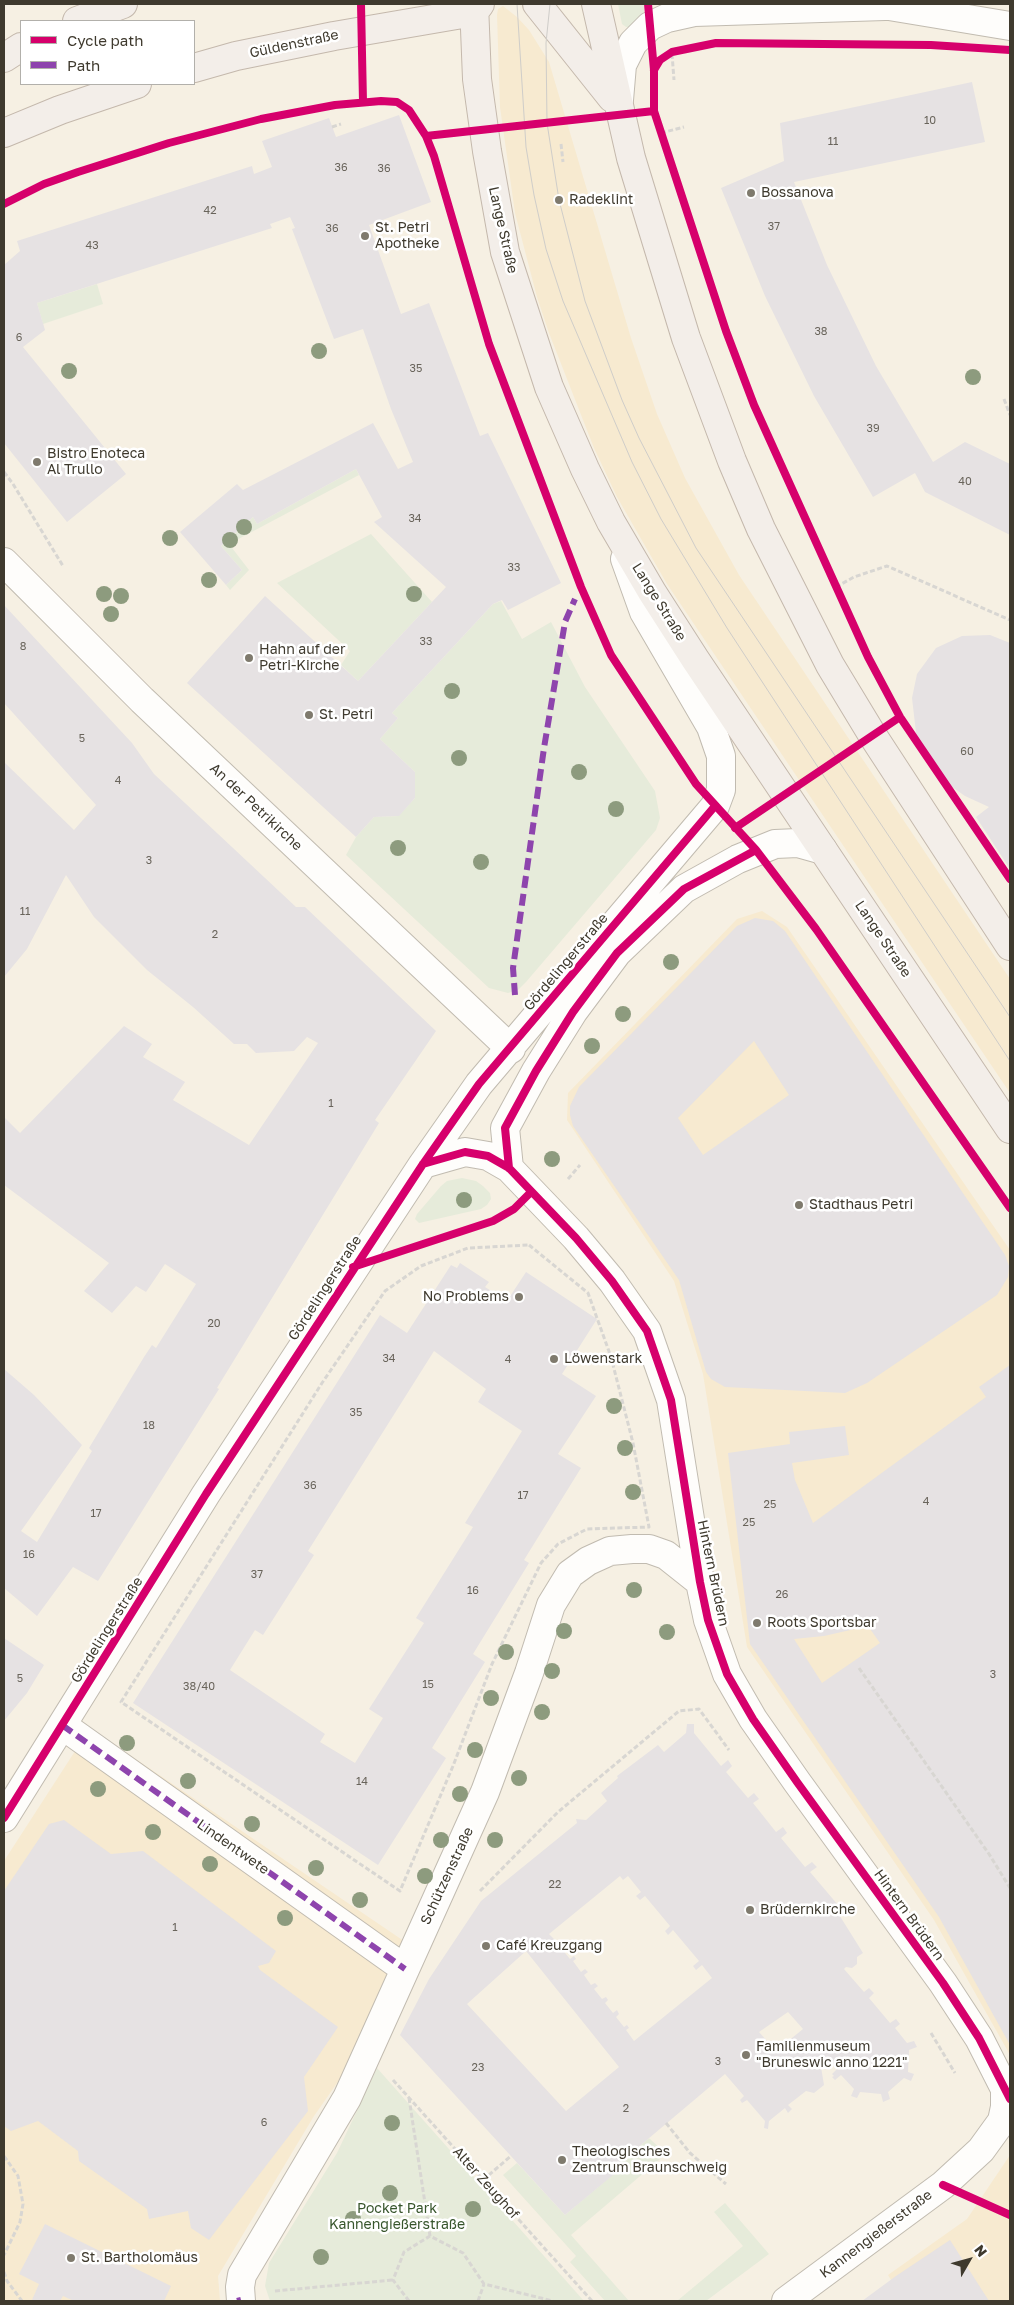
<!DOCTYPE html>
<html>
<head>
<meta charset="utf-8">
<style>
  body { margin:0 }
  #map { position:relative; width:1014px; height:2305px; overflow:hidden; background:#f6f0e3; font-family:"Golos Text",sans-serif }
  canvas { display:block }
  .frame { position:absolute; inset:0; border:5px solid #3f3a2e; pointer-events:none }
  .legend { position:absolute; left:20px; top:20px; width:175px; height:65px; box-sizing:border-box; background:#fff; border:1px solid #b2b0ab; margin:0; padding:6px 9px; list-style:none; font-size:15px; color:#3f3a2e }
  .legend li { display:flex; align-items:center; gap:10px; height:25px }
  .legend b { width:25px; border:1px solid #b2b0ab }
  .north { position:absolute; left:944px; top:2235px; width:50px; height:50px; -webkit-text-stroke:4px #fff; paint-order:stroke; rotate:52deg; font-size:14px; font-weight:700; line-height:20px; text-align:center; color:#3f3a2e }
  .north::after { content:''; display:block; margin:auto; width:18px; height:22px; background:#3f3a2e; clip-path:polygon(50% 0,100% 100%,50% 72%,0 100%) }
</style>
</head>
<body>
<div id="map">
<canvas width="1014" height="2305"></canvas>
<div class="frame"></div>
<ul class="legend">
<li><b style="height:6px;background:#d6006c"></b>Cycle path</li>
<li><b style="height:6px;background:#8e44ad"></b>Path</li>
</ul>
<div class="north">N</div>
</div>
<script>
const ctx = document.querySelector('canvas').getContext('2d');
ctx.lineJoin = 'round';
function fill(path, color) {
  ctx.fillStyle = color;
  ctx.fill(path, 'evenodd');
}
function toPath(rows) {
  const path = new Path2D();
  for (const r of rows) {
    path.moveTo(r[0], r[1]);
    for (let i = 2; i < r.length; i += 2) path.lineTo(r[i], r[i + 1]);
  }
  return path;
}
function stroke(path, color, width, dash) {
  ctx.strokeStyle = color;
  ctx.lineWidth = width;
  ctx.lineCap = dash ? 'butt' : 'round';
  ctx.setLineDash(dash || []);
  ctx.stroke(path);
}
function drawText(font, color, halo, rows, align = 'center') {
  ctx.font = font + ' "Golos Text",sans-serif';
  ctx.lineWidth = 5;
  ctx.setLineDash([]);
  ctx.textBaseline = 'middle';
  ctx.strokeStyle = halo;
  ctx.fillStyle = color;
  for (const [text, x, y, turn = 0] of rows) {
    ctx.save();
    ctx.translate(x, y);
    ctx.rotate((+turn || 0) * Math.PI / 180);
    ctx.textAlign = isNaN(turn) ? turn : align;
    if (halo) ctx.strokeText(text, 0, 0);
    ctx.fillText(text, 0, 0);
    ctx.restore();
  }
}
fill(toPath([
  [503,6,517,17,529,30,549,62,631,338,657,414,685,478,739,575,1010,979,1010,1093,667,584,617,497,594,448,549,333,537,297,515,213,500,107,497,15,498,9],
  [762,911,787,927,1010,1250,1010,2055,934,1920,747,1647,703,1374,674,1281,567,1120,568,1093,737,919],
  [90,1728,426,1956,314,2116,218,2276,220,2301,4,2301,4,1861],
  [1010,2155,1010,2301,904,2301,888,2275,967,2219]
]), '#f7ead0');
fill(toPath([
  [618,4,645,4,645,8,643,14,630,27,626,27,622,24],
  [97,284,103,304,43,324,37,303],
  [356,469,359,475,229,544,249,570,230,590,226,585,242,570,221,546,253,517,257,524],
  [371,534,432,602,358,681,341,665,350,651,277,583],
  [501,601,522,639,551,622,585,687,655,791,660,818,656,830,526,982,518,990,508,993,489,988,346,855,356,837,374,817,398,816,415,798,415,772,380,739,398,718,392,713,493,604],
  [462,1178,476,1181,483,1186,490,1193,491,1199,487,1205,481,1209,419,1223,415,1219,417,1214,441,1186,447,1181],
  [377,2068,584,2301,270,2301,265,2286,269,2263,337,2153],
  [649,2138,666,2154,571,2235,629,2301,605,2301,570,2262,576,2256,503,2175,517,2163,565,2215,618,2170,616,2166],
  [725,2203,769,2254,706,2301,677,2301,743,2246,714,2212]
]), '#e6ebda');
fill(toPath([
  [972,82,985,142,794,182,827,265,876,366,933,462,965,442,1010,464,1010,535,925,492,915,473,873,497,814,396,765,296,721,188,784,161,780,123],
  [399,115,431,202,369,225,401,314,429,303,480,436,488,433,561,583,508,610,502,600,493,604,392,713,398,718,380,739,415,772,415,798,399,816,374,817,356,837,187,683,265,596,358,681,446,587,374,522,382,517,356,469,257,524,253,517,221,546,242,570,226,585,180,532,237,484,243,490,373,423,398,469,413,462,391,409,363,329,334,339,292,229,295,228,290,217,270,224,272,228,37,303,45,330,23,347,126,474,67,522,4,443,4,265,20,251,17,241,252,166,254,174,272,167,262,141,329,118,336,137],
  [4,605,132,743,154,774,296,907,305,907,436,1031,375,1120,379,1123,217,1388,219,1389,98,1581,73,1567,37,1616,4,1588,4,1369,34,1395,82,1445,21,1531,37,1542,92,1451,89,1448,144,1357,152,1345,156,1348,196,1284,165,1264,146,1292,136,1286,112,1313,84,1291,109,1263,4,1185,4,1117,20,1133,124,1026,152,1044,143,1057,185,1082,173,1100,249,1145,318,1043,307,1037,294,1051,256,1053,247,1044,234,1044,193,1007,147,970,94,917,66,875,27,949,4,977,4,762,74,830,96,805,4,703],
  [990,635,1010,643,1010,869,976,817,989,807,965,796,945,782,930,763,917,741,912,698,917,674,936,648,962,636],
  [755,918,773,921,785,931,1005,1255,1009,1266,1008,1277,997,1295,867,1383,845,1393,725,1387,711,1379,706,1372,679,1280,573,1126,570,1115,570,1106,579,1087,737,926],
  [754,1041,789,1095,703,1155,678,1118],
  [460,1263,489,1282,485,1287,507,1301,526,1272,597,1319,562,1374,596,1396,558,1454,581,1468,524,1560,529,1563,473,1654,485,1662,432,1748,446,1758,378,1865,133,1703,380,1315,407,1333,451,1265,457,1268],
  [434,1351,486,1389,478,1402,522,1431,465,1523,473,1527,416,1618,424,1623,369,1709,383,1718,355,1763,320,1742,325,1734,230,1670,255,1630,263,1635,314,1555,308,1551],
  [1010,1365,1010,2045,939,1917,750,1644,728,1453,790,1444,789,1432,845,1426,849,1455,792,1463,795,1480,813,1523,986,1397,979,1387],
  [868,1626,880,1643,822,1683,794,1639,824,1636],
  [4,1638,44,1665,27,1693,4,1721],
  [687,1724,694,1724,694,1733,721,1766,728,1760,732,1766,726,1772,748,1798,754,1793,759,1799,753,1803,776,1832,783,1827,787,1833,781,1838,805,1867,812,1862,817,1867,810,1872,838,1905,843,1907,845,1913,838,1913,863,1953,857,1957,857,1964,852,1968,846,1967,844,1969,864,1992,869,1988,874,1993,869,1998,890,2023,896,2019,900,2024,895,2028,907,2043,914,2041,917,2047,909,2050,908,2072,914,2074,911,2081,904,2078,888,2092,890,2099,883,2102,881,2094,860,2092,857,2098,851,2096,854,2089,841,2075,835,2080,832,2077,834,2076,832,2074,837,2069,830,2060,821,2067,824,2085,814,2093,806,2091,788,2105,792,2109,788,2113,785,2108,769,2121,768,2129,764,2128,765,2121,747,2100,742,2103,740,2100,744,2096,725,2074,616,2166,619,2170,565,2215,400,2035,429,1979,481,1901,577,1823,576,1819,586,1820,607,1801,601,1793,618,1778,617,1776,658,1745,664,1752,686,1733],
  [620,1876,623,1880,628,1876,641,1892,636,1896,640,1900,645,1896,670,1926,665,1931,668,1935,673,1930,699,1961,693,1966,696,1970,702,1965,712,1978,634,2041,626,2030,629,2028,627,2025,624,2027,616,2017,619,2014,617,2010,613,2013,605,2003,608,2000,606,1997,602,1999,594,1989,598,1986,595,1983,591,1985,584,1975,588,1972,585,1969,581,1972,573,1961,576,1959,574,1956,570,1959,561,1948,565,1945,563,1942,560,1945,549,1934],
  [526,1951,619,2067,566,2111,467,2004],
  [788,2012,803,2029,776,2051,759,2032],
  [64,1820,111,1854,143,1851,276,1951,269,1963,258,1966,260,1970,338,2027,304,2077,308,2111,209,2240,191,2228,188,2211,149,2219,147,2209,79,2161,78,2151,38,2121,11,2131,4,2126,4,1891,49,1824],
  [45,2224,171,2286,164,2301,74,2301,63,2296,60,2301,32,2300,39,2284,19,2274],
  [950,2240,989,2301,862,2301,896,2276]
]), '#e6e2e3');
const minor = toPath([
  [877,4,1010,26],
  [619,100,622,65,633,43,650,26,667,18,694,12,885,6],
  [4,562,142,700,511,1049],
  [423,1164,465,1152,488,1156,509,1168,576,1238,612,1281,647,1331,671,1400,700,1582,708,1620,727,1674,753,1719,797,1782,943,1983,979,2038,1010,2099],
  [509,1168,505,1128,536,1071,573,1012,617,953,684,889,738,859,775,844,798,843,823,850],
  [62,1725,405,1969],
  [4,1818,206,1494,423,1164,479,1084,715,806,721,790,721,756,711,727,644,612,625,559],
  [241,2301,240,2287,242,2275,347,2098,485,1792,529,1673,551,1605,570,1574,588,1561,610,1551,632,1549,649,1549,666,1555,700,1582],
  [786,2301,943,2185,981,2150,1002,2121,1005,2107,1005,2090]
]);
const major = toPath([
  [474,4,477,79,487,151,505,252,549,387,585,469,611,522,652,592,695,659,1010,1129],
  [537,4,612,98],
  [596,4,631,158,686,338,732,461,761,529,830,665,873,736,1010,946],
  [77,21,123,4],
  [4,58,21,47],
  [194,68,236,56,334,36,474,12,480,4],
  [4,133,60,110,137,84]
]);
stroke(minor, '#c1bbb0', 30);
stroke(major, '#c4b8ac', 30);
stroke(toPath([
  [672,54,674,80],
  [332,127,341,124],
  [661,133,684,127],
  [561,144,563,162],
  [1004,399,1010,415],
  [4,472,13,484,63,566],
  [836,587,854,577,887,566,1010,620],
  [568,1179,580,1165],
  [529,1245,588,1293,611,1357,633,1443,649,1527,587,1529,558,1544,541,1563,492,1664,453,1766,400,1891,121,1702,322,1383,385,1291,421,1266,468,1248,529,1245],
  [859,1668,989,1854,1010,1888],
  [480,1891,558,1812,679,1711,699,1709,729,1750],
  [931,2033,955,2073],
  [393,2080,592,2301],
  [409,2098,430,2236],
  [666,2123,690,2153,726,2184],
  [4,2156,18,2176,23,2204,20,2222,4,2255],
  [483,2180,511,2156],
  [4,2272,7,2281,22,2301],
  [275,2291,393,2280],
  [409,2301,393,2280,404,2252,430,2236,463,2253,484,2284,553,2301],
  [478,2301,484,2284]
]), '#d8d6d2', 3, [5, 2.5]);
stroke(minor, '#fefdfb', 28);
stroke(major, '#f3eee9', 28);
stroke(toPath([
  [517,4,526,147,534,195,546,249,563,301,632,462,661,519,727,628,1010,1061],
  [550,4,546,43,547,123,559,200,585,301,622,400,639,438,696,548,1010,1017]
]), '#cfcdc9', 1);
stroke(toPath([
  [515,995,513,968,544,748,565,622,575,599],
  [62,1725,405,1969],
  [237,2301,241,2300]
]), '#8e44ad', 6, [12, 6]);
stroke(toPath([
  [361,4,363,102],
  [648,4,654,70,654,111,726,331,754,405,868,657,900,717,1010,879],
  [654,70,660,60,672,52,716,43,931,45,1010,50],
  [426,136,654,111],
  [4,204,44,184,78,172,169,143,261,119,335,105,381,101,397,102,409,110,426,136,434,156,489,344,581,587,611,655,696,784,756,850,816,929,1010,1208],
  [735,828,900,717],
  [423,1164,465,1152,488,1156,509,1168,576,1238,612,1281,647,1331,671,1400,700,1582,708,1620,727,1674,753,1719,797,1782,943,1983,979,2038,1010,2099],
  [509,1168,505,1128,536,1071,573,1012,617,953,684,889,756,850],
  [353,1267,493,1221,514,1209,531,1192],
  [4,1818,206,1494,423,1164,479,1084,715,806],
  [943,2185,1010,2215]
]), '#d6006c', 8);
ctx.fillStyle = '#8d9b7e';
for (const [x, y] of [
  [319,351],
  [69,371],
  [973,377],
  [244,527],
  [170,538],
  [230,540],
  [209,580],
  [104,594],
  [414,594],
  [121,596],
  [111,614],
  [452,691],
  [459,758],
  [579,772],
  [616,809],
  [398,848],
  [481,862],
  [671,962],
  [623,1014],
  [592,1046],
  [552,1159],
  [464,1200],
  [614,1406],
  [625,1448],
  [633,1492],
  [634,1590],
  [564,1631],
  [667,1632],
  [506,1652],
  [552,1671],
  [491,1698],
  [542,1712],
  [127,1743],
  [475,1750],
  [519,1778],
  [188,1781],
  [98,1789],
  [460,1794],
  [252,1824],
  [153,1832],
  [441,1840],
  [495,1840],
  [210,1864],
  [316,1868],
  [425,1876],
  [360,1900],
  [285,1918],
  [392,2123],
  [390,2193],
  [473,2209],
  [353,2219],
  [321,2257]
]) {
  ctx.beginPath();
  ctx.arc(x, y, 8, 0, 2 * Math.PI);
  ctx.fill();
}
for (const [x, y, r, color] of [
  [751,193,5,"#7f7a6d"],
  [559,200,5,"#7f7a6d"],
  [365,236,5,"#7f7a6d"],
  [37,462,5,"#7f7a6d"],
  [249,658,5,"#7f7a6d"],
  [309,715,5,"#7f7a6d"],
  [799,1205,5,"#7f7a6d"],
  [519,1297,5,"#7f7a6d"],
  [554,1359,5,"#7f7a6d"],
  [757,1623,5,"#7f7a6d"],
  [750,1910,5,"#7f7a6d"],
  [486,1946,5,"#7f7a6d"],
  [746,2055,5,"#7f7a6d"],
  [562,2160,5,"#7f7a6d"],
  [71,2258,5,"#7f7a6d"]
]) {
  const dot = new Path2D();
  dot.arc(x, y, r, 0, 2 * Math.PI);
  ctx.fillStyle = color;
  ctx.fill(dot);
  stroke(dot, '#fff', 2);
}
drawText('11px', '#69645b', null, [
  ["10",930,121],
  ["11",833,142],
  ["36",341,168],
  ["36",384,169],
  ["42",210,211],
  ["37",774,227],
  ["36",332,229],
  ["43",92,246],
  ["38",821,332],
  ["6",19,338],
  ["35",416,369],
  ["39",873,429],
  ["40",965,482],
  ["34",415,519],
  ["33",514,568],
  ["33",426,642],
  ["8",23,647],
  ["5",82,739],
  ["60",967,752],
  ["4",118,781],
  ["3",149,861],
  ["11",25,912],
  ["2",215,935],
  ["1",331,1104],
  ["20",214,1324],
  ["34",389,1359],
  ["4",508,1360],
  ["35",356,1413],
  ["18",149,1426],
  ["36",310,1486],
  ["17",523,1496],
  ["4",926,1502],
  ["25",770,1505],
  ["17",96,1514],
  ["25",749,1523],
  ["16",29,1555],
  ["37",257,1575],
  ["16",473,1591],
  ["26",782,1595],
  ["3",993,1675],
  ["5",20,1679],
  ["15",428,1685],
  ["38/40",199,1687],
  ["14",362,1782],
  ["22",555,1885],
  ["1",175,1928],
  ["3",718,2062],
  ["23",478,2068],
  ["2",626,2109],
  ["6",264,2123]
]);
drawText('14px', '#3f3a2e', '#fff', [
  ["Güldenstraße",294,44,-12],
  ["Lange Straße",503,230,77],
  ["Lange Straße",659,602,58],
  ["An der Petrikirche",256,807,43],
  ["Lange Straße",883,939,56],
  ["Gördelingerstraße",566,962,-50],
  ["Gördelingerstraße",325,1288,-57],
  ["Hintern Brüdern",713,1573,78],
  ["Gördelingerstraße",107,1630,-58],
  ["Lindentwete",233,1847,35],
  ["Schützenstraße",447,1876,-65],
  ["Hintern Brüdern",909,1915,54],
  ["Alter Zeughof",486,2183,48],
  ["Kannengießerstraße",876,2234,-37]
]);
drawText('14px', '#3f3a2e', '#fff', [
  ["Bossanova",761,193],
  ["Radeklint",569,200],
  ["St. Petri",375,228],
  ["Apotheke",375,244],
  ["Bistro Enoteca",47,454],
  ["Al Trullo",47,470],
  ["Hahn auf der",259,650],
  ["Petri-Kirche",259,666],
  ["St. Petri",319,715],
  ["Stadthaus Petri",809,1205],
  ["No Problems",509,1297,"right"],
  ["Löwenstark",564,1359],
  ["Roots Sportsbar",767,1623],
  ["Brüdernkirche",760,1910],
  ["Café Kreuzgang",496,1946],
  ["Familienmuseum",756,2047],
  ["\"Bruneswic anno 1221\"",756,2063],
  ["Theologisches",572,2152],
  ["Zentrum Braunschweig",572,2168],
  ["St. Bartholomäus",81,2258]
], 'left');
drawText('14px', '#37552c', '#fff', [
  ["Pocket Park",397,2209],
  ["Kannengießerstraße",397,2225]
]);
</script>
</body>
</html>
